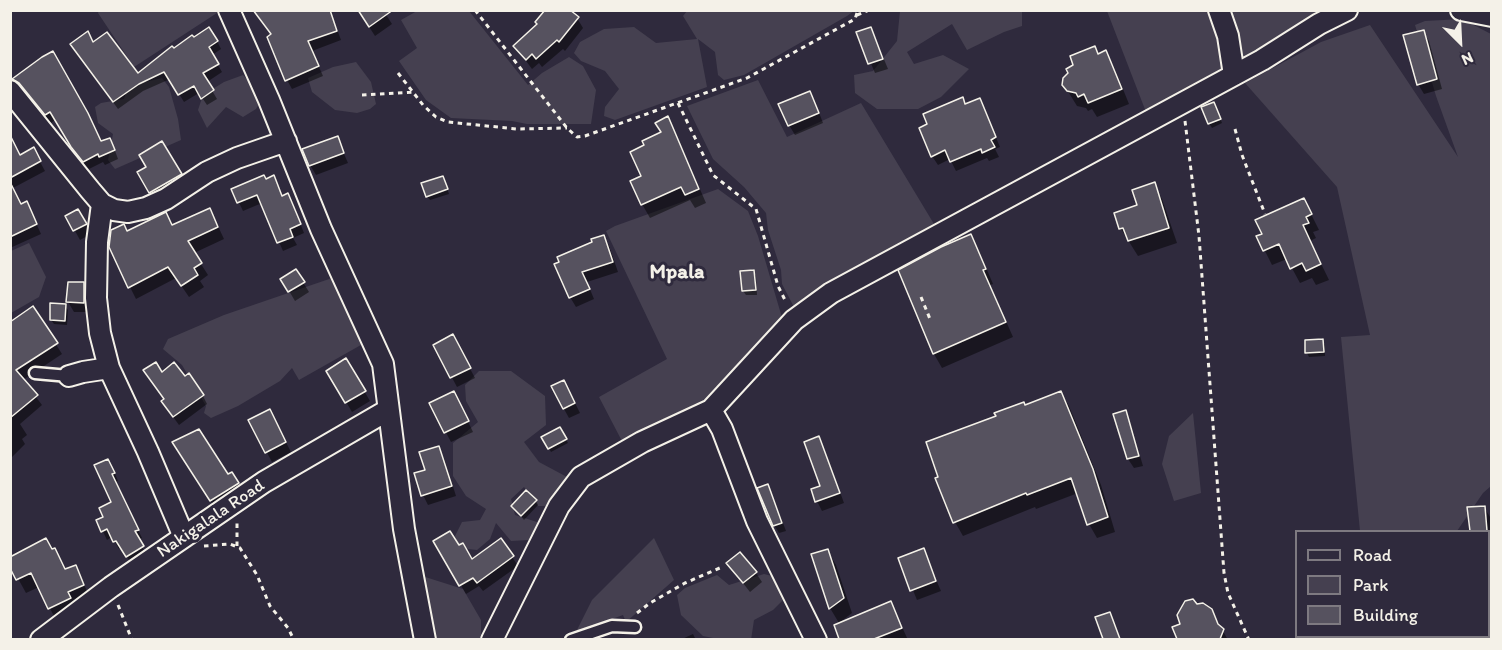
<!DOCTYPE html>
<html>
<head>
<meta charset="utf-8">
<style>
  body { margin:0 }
  #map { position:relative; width:1502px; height:650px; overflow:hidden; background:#2f2a3d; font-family:Itim,sans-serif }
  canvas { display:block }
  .frame { position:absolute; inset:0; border:12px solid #f4f1e8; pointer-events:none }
  .legend { position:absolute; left:1295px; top:530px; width:195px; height:108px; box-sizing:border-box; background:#2f2a3d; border:2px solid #7e7a81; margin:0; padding:8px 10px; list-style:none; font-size:18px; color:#f4f1e8 }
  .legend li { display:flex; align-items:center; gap:12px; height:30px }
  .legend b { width:30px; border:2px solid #7e7a81 }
  .north { position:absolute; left:1430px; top:12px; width:60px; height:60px; -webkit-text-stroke:4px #2f2a3d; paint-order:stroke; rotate:156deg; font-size:16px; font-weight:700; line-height:24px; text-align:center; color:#f4f1e8 }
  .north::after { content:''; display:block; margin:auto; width:21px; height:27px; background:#f4f1e8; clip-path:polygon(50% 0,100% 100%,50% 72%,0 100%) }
</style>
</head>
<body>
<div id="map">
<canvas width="1502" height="650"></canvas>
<div class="frame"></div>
<ul class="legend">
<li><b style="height:8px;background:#2f2a3d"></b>Road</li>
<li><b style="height:16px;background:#454050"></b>Park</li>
<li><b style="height:16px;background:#56525f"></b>Building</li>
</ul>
<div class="north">N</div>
</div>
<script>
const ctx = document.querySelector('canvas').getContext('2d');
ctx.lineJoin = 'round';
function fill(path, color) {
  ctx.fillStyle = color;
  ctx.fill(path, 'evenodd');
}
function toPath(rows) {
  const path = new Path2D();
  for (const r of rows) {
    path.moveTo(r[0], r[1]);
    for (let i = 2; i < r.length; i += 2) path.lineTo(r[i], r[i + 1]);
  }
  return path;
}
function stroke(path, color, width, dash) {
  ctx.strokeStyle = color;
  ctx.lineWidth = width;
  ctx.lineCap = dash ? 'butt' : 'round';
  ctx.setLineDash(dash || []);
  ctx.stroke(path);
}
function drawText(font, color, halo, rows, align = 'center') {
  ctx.font = font + ' Itim,sans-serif';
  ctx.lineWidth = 6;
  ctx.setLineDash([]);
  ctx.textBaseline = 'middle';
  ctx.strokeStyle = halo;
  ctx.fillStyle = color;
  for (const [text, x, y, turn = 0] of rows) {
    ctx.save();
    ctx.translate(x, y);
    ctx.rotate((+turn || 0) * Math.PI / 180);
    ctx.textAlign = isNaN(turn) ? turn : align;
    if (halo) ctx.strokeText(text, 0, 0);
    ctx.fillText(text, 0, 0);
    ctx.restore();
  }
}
fill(toPath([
  [99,10,220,11,134,67,98,13],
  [417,11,469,11,528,85,542,73,569,57,583,66,596,90,591,124,527,124,512,121,451,118,426,100,399,61,417,48,401,20],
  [687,11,687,10,854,11,847,16,744,75,724,80,718,75,715,52,698,39,707,87,615,120,604,116,605,107,619,89,605,71,581,61,574,53,580,42,604,29,634,27,656,43,697,39,683,16],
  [900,11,1022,11,1022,26,1004,32,967,50,952,24,907,52,914,64,943,55,969,69,941,97,918,109,877,109,855,93,854,75,873,71,897,41],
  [1107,11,1214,11,1226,71,1146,112],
  [1226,11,1335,11,1238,67],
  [1462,19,1491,34,1490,72,1492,98,1491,486,1483,493,1457,531,1360,531,1341,337,1370,335,1337,187,1245,83,1321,42,1370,25,1458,157,1436,96,1415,25,1425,21],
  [356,62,371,82,376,104,370,109,357,113,335,110,312,92,308,78,333,67],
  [136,70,145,82,162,78,169,87,178,119,181,140,115,169,108,160,113,134,98,123,95,107,101,103,124,99,131,74],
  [243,75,263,97,256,109,243,117,226,107,207,128,198,110,203,95,224,82],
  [758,80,787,137,861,103,934,224,796,311,782,284,781,270,768,230,766,213,744,187,713,159,687,106],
  [718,189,748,211,758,236,783,321,721,392,674,422,624,445,599,397,667,359,606,231,615,226],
  [29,243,46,277,39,297,11,313,11,251],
  [335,277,368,341,299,380,292,368,280,381,238,406,211,418,204,413,206,406,182,365,163,349,168,339,224,315],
  [479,371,511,371,545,396,546,425,524,442,539,462,567,477,546,506,538,506,524,487,511,499,515,515,537,522,539,532,529,540,511,541,496,523,490,539,477,550,459,548,455,536,462,522,480,520,486,509,466,496,453,476,453,443,478,422,466,401,465,385],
  [1193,413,1201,493,1174,501,1162,464,1169,436],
  [654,538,674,580,626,622,623,615,576,632,592,600],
  [1489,543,1492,544,1491,639,1360,639,1360,637,1488,636],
  [764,574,780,578,788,595,773,610,754,620,751,640,718,639,703,636,681,615,677,595,685,588,717,575,729,585],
  [419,575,463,589,481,620,481,639,433,639]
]), '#454050');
fill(toPath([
  [330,10,341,40,312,51,323,76,292,89,287,80,272,35,255,11],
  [383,10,392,24,375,36,366,22],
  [577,18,583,28,565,51,563,49,542,67,539,63,532,69,515,46],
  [871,28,888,69,875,73,858,33],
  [1423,31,1429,41,1442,89,1424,94,1418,84],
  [217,41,221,49,212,55,222,72,207,82,217,99,207,105,199,93,184,102,170,79,143,91,118,109,77,52,93,44,138,75,173,50],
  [1095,48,1099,55,1106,52,1114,67,1129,104,1097,117,1092,109,1088,111,1086,108,1077,106,1064,85],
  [53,53,93,123,101,143,114,148,118,159,105,165,103,162,89,169,78,156,56,119,51,123,26,92,18,88,13,80],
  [962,99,966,105,984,109,1000,147,995,149,999,157,989,161,987,158,956,171,950,159,938,165,932,156,929,125],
  [815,102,823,123,795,135,789,125],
  [1216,108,1222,123,1212,128,1209,123],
  [667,118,675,132,706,203,695,208,690,200,650,218,642,204,646,146,663,133],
  [10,137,20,156,33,149,45,171,13,188,21,206,31,212,41,234,10,248],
  [337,138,348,163,316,175,310,165],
  [162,143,186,185,156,202,139,173,148,167],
  [274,177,283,197,292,203,304,233,293,238,297,245,283,251,262,203,243,211,233,190],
  [445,182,449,194,430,200,427,196],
  [1154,184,1162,199,1177,243,1138,256,1121,229,1116,213,1138,206],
  [1304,200,1319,230,1313,232,1316,238,1310,241,1329,280,1316,285,1312,278,1300,283,1287,259,1272,265,1258,237,1264,235],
  [78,211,91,234,80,240,67,216],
  [216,222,224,239,194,253,208,275,200,281,204,287,189,297,176,278,136,299,110,247,127,232],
  [970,236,979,251,993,284,990,285,1013,337,942,368,934,354,900,271],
  [604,237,609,246,618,272,587,282,594,299,576,307,570,297,561,263],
  [296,271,309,292,295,301,282,279],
  [753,272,756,276,757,295,746,295,743,291],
  [83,284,89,294,89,312,74,312,68,302],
  [65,306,68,310,67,325,54,324,51,320],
  [33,308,62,354,23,380,42,405,20,424,27,435,22,439,25,444,11,458,10,323],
  [1322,340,1325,345,1325,356,1309,357,1307,353,1306,341],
  [435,346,458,346,475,378,457,387],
  [346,360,370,401,352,412,328,371],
  [161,374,203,396,207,404,179,425,168,410],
  [569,391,580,413,569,418,564,409],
  [1061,393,1069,406,1101,485,1115,532,1097,538,1089,524,1078,493,1036,509,1035,507,963,536,955,522,937,479],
  [459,403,473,432,451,442,431,404],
  [1125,412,1130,422,1143,466,1134,468,1128,459,1115,415],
  [250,421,275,421,291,452,272,462],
  [560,429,568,443,551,452,543,437],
  [819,438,824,448,844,503,822,511,817,501,822,487],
  [439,448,444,458,456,496,428,505,423,495,427,471],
  [178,450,228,476,232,474,242,491,215,508],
  [96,466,113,469,118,481,115,483,142,538,138,540,147,555,132,564,121,548,119,549,112,537,107,540,98,521,105,518,113,502],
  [767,485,772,494,786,531,779,533,774,525],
  [536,501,538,505,524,520,512,506],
  [1484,507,1490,517,1492,544,1488,544,1488,532,1471,532,1469,509],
  [501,540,518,566,483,591,479,586,466,594,435,541,472,561],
  [55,550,66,571,75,567,91,599,57,622,39,587,26,593,10,564],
  [827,550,836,565,852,613,839,623,830,608,813,555],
  [923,550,941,591,917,600,900,559],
  [728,564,756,573,762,582,750,592],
  [891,603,908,640,841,640,836,626],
  [1196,606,1211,610,1228,640,1178,640,1174,628,1182,625],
  [1110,614,1115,623,1121,640,1105,640,1097,618],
  [693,634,696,640,680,640]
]), '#0007');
const building = toPath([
  [253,10,330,10,337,31,308,41,319,66,285,81,267,37,271,34,253,10],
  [358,10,393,10,369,27,358,10],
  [545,10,570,10,579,17,559,42,557,40,536,59,532,54,526,60,513,46,537,24,535,22,545,10],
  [209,27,218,41,209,47,219,64,203,73,214,90,201,99,194,86,178,95,164,72,139,84,113,102,70,44,88,31,93,42,107,32,138,73,172,46,174,48,192,35,194,37,209,27],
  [871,27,883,59,868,64,856,32,871,27],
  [1424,30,1437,79,1417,85,1403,35,1424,30],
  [1095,46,1098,54,1106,50,1122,89,1088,103,1084,94,1078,97,1076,93,1067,91,1062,85,1063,78,1068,73,1066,69,1073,65,1070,56,1095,46],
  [53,51,88,113,101,141,110,138,115,150,99,157,98,154,83,162,71,147,50,112,45,115,19,83,12,79,42,57,53,51],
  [810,91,819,113,788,126,778,104,810,91],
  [963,97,965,104,980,98,996,137,991,140,995,147,982,153,981,149,950,162,945,150,931,157,919,128,927,124,923,114,963,97],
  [1214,102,1221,119,1208,124,1201,107,1214,102],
  [668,116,699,189,685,195,681,187,641,205,630,181,641,176,630,152,644,145,642,141,661,132,655,123,668,116],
  [10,135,20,155,34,147,41,161,10,178,10,135],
  [338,136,344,153,309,166,302,149,338,136],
  [162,141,182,174,149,193,137,172,146,167,139,155,162,141],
  [264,175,266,179,274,175,282,196,288,193,301,224,290,229,293,237,277,243,257,195,237,203,231,189,264,175],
  [443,176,448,189,426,197,421,183,443,176],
  [10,182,21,204,27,201,37,224,10,237,10,182],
  [1155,182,1169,228,1128,241,1123,228,1119,229,1114,213,1137,205,1132,190,1155,182],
  [1304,198,1312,214,1306,217,1309,223,1303,225,1321,264,1306,271,1302,263,1290,269,1279,244,1263,251,1256,236,1262,234,1255,220,1304,198],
  [210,208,218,227,188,241,202,263,194,268,198,275,181,286,168,267,128,288,109,247,111,230,124,224,127,231,166,212,172,225,210,208],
  [78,209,87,224,73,231,65,216,78,209],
  [971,234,986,269,983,270,1006,322,933,354,898,270,941,247,971,234],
  [604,235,613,262,582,272,590,289,569,298,554,264,559,262,557,257,592,242,591,239,604,235],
  [296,269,305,282,288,292,280,279,296,269],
  [754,270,756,290,742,291,740,271,754,270],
  [68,282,84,282,84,303,66,302,68,282],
  [50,303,66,304,65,321,50,320,50,303],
  [33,306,58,343,16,370,38,395,10,418,10,322,33,306],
  [453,334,471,368,450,378,433,345,453,334],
  [1323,339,1324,352,1305,353,1305,340,1323,339],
  [346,358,366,391,345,403,326,371,346,358],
  [156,362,162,372,174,362,185,376,189,373,204,395,173,417,161,401,164,399,143,370,156,362],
  [564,380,575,403,563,409,551,386,564,380],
  [454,391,469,421,444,433,429,403,454,391],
  [1061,391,1093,469,1108,517,1087,525,1071,478,1027,495,1026,493,953,523,935,478,938,477,926,442,996,416,994,413,1024,402,1025,405,1061,391],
  [270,409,286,442,265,453,248,420,270,409],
  [1126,410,1139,456,1127,459,1113,414,1126,410],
  [560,427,567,439,548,449,541,437,560,427],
  [199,429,228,474,232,472,239,483,210,501,172,442,199,429],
  [819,436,840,493,815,502,811,489,820,486,804,442,819,436],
  [439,446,452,486,421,496,414,473,425,470,419,452,439,446],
  [108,459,115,473,112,474,139,530,135,531,144,546,126,557,116,541,113,542,107,529,101,532,96,520,103,517,99,508,111,502,94,465,108,459],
  [768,484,782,523,773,526,757,488,768,484],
  [526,490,537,500,521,516,511,506,526,490],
  [1485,506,1487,531,1470,531,1467,507,1485,506],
  [450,531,459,545,463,543,472,559,501,538,514,556,477,583,473,578,459,586,433,541,450,531],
  [46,538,52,549,55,548,65,569,76,565,84,585,68,592,71,598,48,609,31,573,16,580,10,568,10,557,46,538],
  [924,548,936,581,910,591,898,558,924,548],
  [828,549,844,598,829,609,811,554,828,549],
  [740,552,757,572,743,583,726,563,740,552],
  [1193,599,1197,604,1203,603,1212,609,1218,624,1224,629,1220,639,1177,639,1172,627,1180,624,1177,615,1185,601,1193,599],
  [891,601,902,628,874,639,839,639,834,625,891,601],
  [1110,612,1120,639,1103,639,1095,617,1110,612]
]);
fill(building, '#56525f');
stroke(building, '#f4f1e8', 1.5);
const lane = toPath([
  [35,373,69,376],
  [571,640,612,626,635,627]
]);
const street = toPath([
  [229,10,269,100,321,229,383,364,404,529,425,640],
  [1219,10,1228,36,1234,75],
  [1461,10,1492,16],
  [10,91,90,190,102,204,114,210,128,212,146,208,166,199,207,172,237,158,286,141],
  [109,368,148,452,184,537],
  [69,376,83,372,109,368,100,333,96,298,97,242,102,204],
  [711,410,722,429,757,521,816,640],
  [41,640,111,587,264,482,388,410],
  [492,640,559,506,581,477,642,442,711,410,794,320,831,293,1262,60,1319,24,1347,10]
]);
stroke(lane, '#f4f1e8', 15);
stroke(street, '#f4f1e8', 24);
stroke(toPath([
  [475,10,567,128,577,137,585,136,747,78,855,19,858,10],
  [857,15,869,10],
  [398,73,423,105,436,117,448,122,517,129,567,128],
  [362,95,414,92],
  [678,103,713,175,756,209,778,286,786,302],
  [1185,121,1199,236,1224,573,1228,593,1249,640],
  [1235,129,1242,155,1265,214],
  [921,297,930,319],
  [204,546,230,544,240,548,257,575,270,606,288,628,294,640],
  [237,546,237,521],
  [118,605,132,640],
  [637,613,650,603,685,583,722,567]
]), '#f4f1e8', 3, [4.5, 4.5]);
stroke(lane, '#2f2a3d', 10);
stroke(street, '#2f2a3d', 20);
drawText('18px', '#f4f1e8', '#2f2a3d', [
  ["Nakigalala Road",211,519,-34]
]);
drawText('bold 21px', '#f4f1e8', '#2f2a3d', [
  ["Mpala",677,273]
]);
</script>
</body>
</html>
